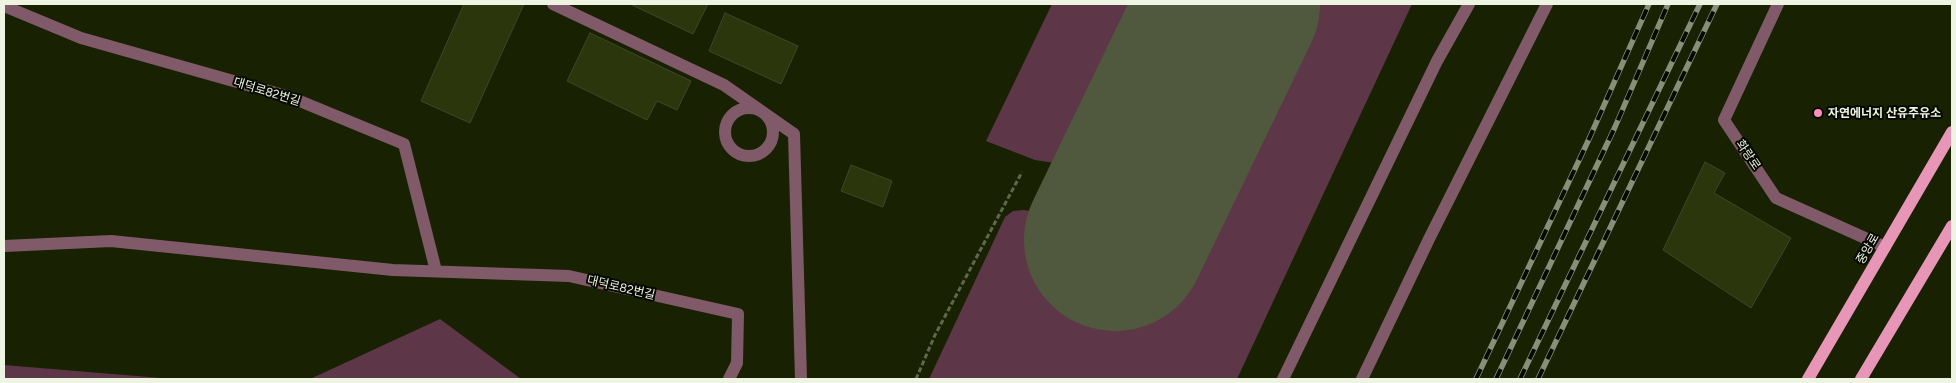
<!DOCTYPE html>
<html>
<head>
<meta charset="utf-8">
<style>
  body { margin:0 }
  #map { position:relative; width:1956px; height:383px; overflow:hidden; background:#192103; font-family:Figtree,sans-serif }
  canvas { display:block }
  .frame { position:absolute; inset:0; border:5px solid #eef4e2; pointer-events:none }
</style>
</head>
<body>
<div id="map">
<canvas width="1956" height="383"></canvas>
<div class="frame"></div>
</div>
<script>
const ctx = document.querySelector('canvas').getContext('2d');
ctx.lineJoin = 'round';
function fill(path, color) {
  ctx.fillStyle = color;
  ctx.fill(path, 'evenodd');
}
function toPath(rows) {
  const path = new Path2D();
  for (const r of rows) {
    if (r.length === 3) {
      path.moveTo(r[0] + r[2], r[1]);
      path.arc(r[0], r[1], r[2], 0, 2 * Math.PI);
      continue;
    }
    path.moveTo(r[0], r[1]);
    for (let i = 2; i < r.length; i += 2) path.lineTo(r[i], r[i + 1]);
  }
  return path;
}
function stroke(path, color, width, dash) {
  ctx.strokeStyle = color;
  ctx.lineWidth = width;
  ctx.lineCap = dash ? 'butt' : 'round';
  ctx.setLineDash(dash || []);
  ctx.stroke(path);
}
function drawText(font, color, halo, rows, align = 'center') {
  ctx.font = font + ' Figtree,"Noto Sans KR",sans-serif';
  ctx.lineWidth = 4;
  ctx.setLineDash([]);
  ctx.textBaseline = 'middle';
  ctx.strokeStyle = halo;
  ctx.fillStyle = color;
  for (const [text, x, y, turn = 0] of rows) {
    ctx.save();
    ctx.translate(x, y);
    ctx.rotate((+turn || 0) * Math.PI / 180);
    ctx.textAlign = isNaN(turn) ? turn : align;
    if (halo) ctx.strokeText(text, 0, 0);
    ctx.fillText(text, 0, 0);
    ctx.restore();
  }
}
fill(toPath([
  [1052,4,1175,4,1111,134,1095,150,1076,158,1055,163,1035,160,986,141],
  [1267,4,1412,4,1237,379,929,379,1005,217,1013,211,1024,210,1035,212,1141,271],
  [440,319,521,379,310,379],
  [4,365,173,379,4,379]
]), '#5d3747');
stroke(toPath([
  [1115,240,1229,4]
]), '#50583e', 182);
const building = toPath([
  [464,4,524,4,470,123,421,101,464,4],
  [630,4,708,4,693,34,630,4],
  [725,13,798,46,781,84,709,51,725,13],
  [590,33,691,81,677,110,657,101,647,120,567,81,590,33],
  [1705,162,1725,173,1714,193,1791,238,1751,308,1663,250,1705,162],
  [851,165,892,181,883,207,841,191,851,165]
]);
fill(building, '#2c360c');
stroke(building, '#3f4729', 1);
stroke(toPath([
  [916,379,935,335,1022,172]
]), '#60674d', 3, [5, 2.5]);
stroke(toPath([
  [553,4,724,85,794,134,801,379],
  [4,6,81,38,290,97,404,144,436,271],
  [749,132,24],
  [4,246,111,241,393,270,569,276,738,314,737,363,729,379],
  [1283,379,1437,61,1469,4],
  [1362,379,1429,239,1547,4]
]), '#815a69', 12);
stroke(toPath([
  [1778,4,1724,120,1776,198,1885,247]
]), '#815a69', 12);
stroke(toPath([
  [1808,379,1952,132],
  [1861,379,1952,226]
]), '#e796b7', 12);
const rail = toPath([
  [1476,379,1589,139,1649,4],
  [1496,379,1615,127,1668,4],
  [1520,379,1700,4],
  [1538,379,1717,4]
]);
stroke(rail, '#888f78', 5.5);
stroke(rail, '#060901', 4, [11]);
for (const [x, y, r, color] of [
  [1818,113,5,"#fd8ebe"]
]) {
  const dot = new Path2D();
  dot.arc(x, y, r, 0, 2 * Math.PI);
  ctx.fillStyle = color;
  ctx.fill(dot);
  stroke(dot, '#060901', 2);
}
drawText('12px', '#eef4e2', '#060901', [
  ["대덕로82번길",267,92,17],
  ["화랑로",1748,155,56],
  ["중앙로",1868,249,-60],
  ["대덕로82번길",621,288,13]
]);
drawText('bold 12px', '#eef4e2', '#060901', [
  ["자연에너지 산유주유소",1828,113]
], 'left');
</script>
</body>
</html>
